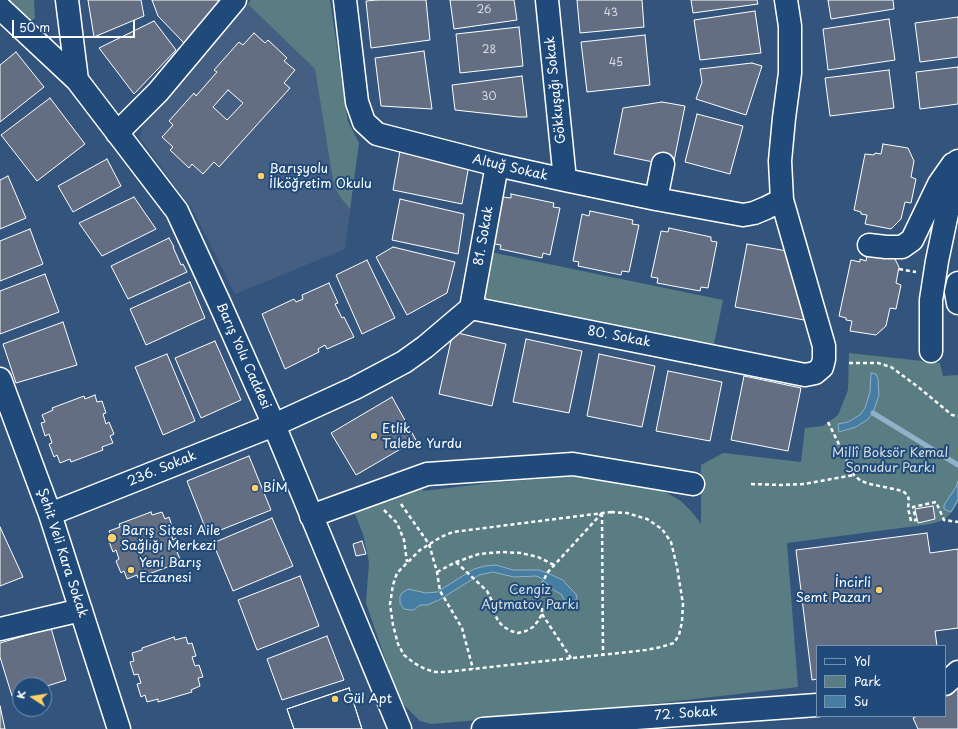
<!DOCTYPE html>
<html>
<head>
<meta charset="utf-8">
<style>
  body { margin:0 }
  #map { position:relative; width:958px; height:729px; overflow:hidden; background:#33557d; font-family:"Playpen Sans",sans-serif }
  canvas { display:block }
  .legend { position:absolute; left:816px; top:645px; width:130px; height:72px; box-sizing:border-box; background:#1f4a7a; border:1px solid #7992af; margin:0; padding:5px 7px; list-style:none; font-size:12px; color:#fff }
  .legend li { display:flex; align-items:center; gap:8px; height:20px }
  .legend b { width:20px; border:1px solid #7992af }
  .north { position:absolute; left:12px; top:677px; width:40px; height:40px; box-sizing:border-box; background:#1f4a7a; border:1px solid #7992af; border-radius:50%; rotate:282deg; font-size:11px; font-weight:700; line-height:16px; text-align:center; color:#fff }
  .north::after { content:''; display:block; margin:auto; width:14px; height:18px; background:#ffd166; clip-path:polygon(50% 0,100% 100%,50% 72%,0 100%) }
  .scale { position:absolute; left:12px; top:20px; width:123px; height:18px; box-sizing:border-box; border:2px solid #fff; border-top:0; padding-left:5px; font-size:12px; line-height:14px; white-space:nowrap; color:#fff; -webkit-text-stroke:3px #1f4a7a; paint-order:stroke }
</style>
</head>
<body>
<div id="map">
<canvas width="958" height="729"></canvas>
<ul class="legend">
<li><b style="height:5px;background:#1f4a7a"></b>Yol</li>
<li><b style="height:11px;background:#5a7d83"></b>Park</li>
<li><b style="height:11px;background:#467da2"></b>Su</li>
</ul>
<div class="north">K</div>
<div class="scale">50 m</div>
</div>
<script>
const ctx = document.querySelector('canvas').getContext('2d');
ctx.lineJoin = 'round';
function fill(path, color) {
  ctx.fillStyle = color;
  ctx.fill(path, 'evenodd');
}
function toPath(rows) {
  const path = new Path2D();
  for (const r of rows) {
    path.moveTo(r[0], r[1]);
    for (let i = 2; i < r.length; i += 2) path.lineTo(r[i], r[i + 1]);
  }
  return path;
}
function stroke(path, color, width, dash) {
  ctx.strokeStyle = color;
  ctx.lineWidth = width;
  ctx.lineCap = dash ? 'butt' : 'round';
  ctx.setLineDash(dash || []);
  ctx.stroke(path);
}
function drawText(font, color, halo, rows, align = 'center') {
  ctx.font = font + ' "Playpen Sans",sans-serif';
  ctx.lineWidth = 4;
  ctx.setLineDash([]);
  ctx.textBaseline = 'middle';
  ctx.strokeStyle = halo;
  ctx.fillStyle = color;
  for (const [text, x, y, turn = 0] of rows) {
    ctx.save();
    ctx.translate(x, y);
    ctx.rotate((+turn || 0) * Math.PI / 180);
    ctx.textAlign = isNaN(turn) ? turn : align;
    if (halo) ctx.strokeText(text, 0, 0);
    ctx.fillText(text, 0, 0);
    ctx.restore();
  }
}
fill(toPath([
  [251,0,330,0,346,110,348,122,359,143,345,249,235,294,194,212,140,138,143,124]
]), '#455f82');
fill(toPath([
  [5,0,34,0,35,18,28,23],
  [251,0,330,0,346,110,348,122,359,143,350,209,341,198,334,186,315,69,248,4],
  [490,252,723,300,714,344,481,297],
  [849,353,940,363,943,376,958,375,958,503,951,513,944,520,931,524,787,543,798,687,600,710,431,724,420,721,399,700,366,603,369,562,363,534,355,514,360,508,422,480,423,491,490,483,588,475,650,486,667,493,681,501,692,512,701,524,701,465,723,453,801,462,805,428,823,426,838,415,848,390]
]), '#5a7d83');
const water = toPath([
  [871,373,876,374,878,379,879,395,873,413,867,420,856,427,839,432,838,424,848,422,860,415,865,408,870,392,871,373],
  [958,481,958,499,951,512,944,509,944,505,956,487,958,481],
  [496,565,513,570,539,570,547,573,563,580,566,584,576,594,577,598,575,601,571,604,566,603,561,594,555,591,541,578,536,576,514,577,493,572,479,575,439,600,427,605,420,605,414,610,411,610,404,609,400,603,400,596,402,593,408,589,426,593,437,592,474,569,485,566,496,565]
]);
fill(water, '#467da2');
stroke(water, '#90b1c7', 1);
stroke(toPath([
  [873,413,958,465]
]), '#90b1c7', 5);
const building = toPath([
  [88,0,141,0,144,16,94,37,88,0],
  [152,0,217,0,221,3,184,43,158,16,152,0],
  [377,0,426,0,430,40,371,48,366,1,377,0],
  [450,0,514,0,517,20,454,29,450,0],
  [577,0,642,0,644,27,580,33,577,0],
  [691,0,757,0,758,4,693,13,691,0],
  [828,0,893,0,894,9,831,19,828,0],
  [755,11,761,53,700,60,694,20,755,11],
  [958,17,958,57,920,62,915,23,958,17],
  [889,19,895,60,828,70,823,29,889,19],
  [154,21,176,50,134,94,99,48,154,21],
  [519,27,523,66,460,73,456,34,519,27],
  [254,33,265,43,268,40,287,58,284,61,295,70,284,83,290,88,219,167,214,162,203,174,192,164,189,168,170,150,173,147,162,137,173,125,169,121,194,93,196,96,217,72,214,70,239,42,243,45,254,33],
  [228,90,243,103,227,120,213,107,228,90],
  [645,35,650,85,587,92,581,42,645,35],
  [424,51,432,109,381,106,375,58,424,51],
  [16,52,44,87,0,122,0,65,16,52],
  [752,63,762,66,746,115,696,99,702,82,700,69,752,63],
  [958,67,958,104,920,109,916,72,958,67],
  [889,70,894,108,830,116,825,78,889,70],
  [522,76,527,117,519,117,455,110,452,85,522,76],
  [50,98,85,144,37,181,1,135,50,98],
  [662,102,685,106,673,166,614,154,623,108,662,102],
  [697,114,743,126,730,174,685,162,697,114],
  [883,144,908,148,914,161,911,177,916,179,911,203,905,202,901,219,891,229,865,224,867,215,861,214,861,212,854,210,865,154,874,155,875,153,881,154,883,144],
  [400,151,469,165,462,204,393,190,400,151],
  [107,159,121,186,73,212,58,186,107,159],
  [8,176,26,218,0,229,0,180,8,176],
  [511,194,554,203,553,207,560,208,550,255,543,253,542,258,500,249,501,245,494,244,503,197,511,198,511,194],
  [134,197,156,229,102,256,79,223,134,197],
  [400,199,464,214,458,254,392,240,400,199],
  [590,211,633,220,632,224,639,225,629,272,622,271,621,275,578,266,579,262,573,261,582,214,589,216,590,211],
  [669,228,711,237,711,241,717,242,708,288,701,287,700,291,657,283,658,278,651,277,661,231,668,232,669,228],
  [30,229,43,264,0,281,0,241,30,229],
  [169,238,174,247,173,247,181,265,183,264,187,272,128,299,111,266,169,238],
  [747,244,787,251,804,320,735,307,747,244],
  [393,247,455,262,447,293,407,315,376,257,393,247],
  [868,250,893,255,899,267,896,283,901,285,896,309,890,308,886,326,876,335,850,331,852,321,846,320,846,318,839,316,851,260,860,262,860,259,866,261,868,250],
  [367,260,395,318,362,334,336,275,367,260],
  [45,274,59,312,0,334,0,291,45,274],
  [190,282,205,318,146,345,130,309,190,282],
  [329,283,338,303,335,304,342,318,344,317,354,337,327,349,325,345,318,349,319,352,285,369,262,314,294,299,296,302,303,299,302,295,329,283],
  [63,322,77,365,16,383,3,344,63,322],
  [453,332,506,344,492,406,439,394,453,332],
  [526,339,582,351,569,413,513,402,526,339],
  [215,341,241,400,201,418,175,358,215,341],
  [167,354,195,421,163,435,135,367,167,354],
  [599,354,655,366,642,427,587,416,599,354],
  [668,371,722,382,710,441,656,431,668,371],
  [744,376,801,388,788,451,731,440,744,376],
  [95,395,97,402,102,401,106,413,103,414,106,424,109,422,114,434,110,436,113,443,102,447,103,450,71,462,70,459,60,463,57,455,54,457,49,444,52,443,49,434,45,436,41,423,45,422,42,415,53,410,52,408,84,396,85,399,95,395],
  [392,397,416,440,356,475,331,433,392,397],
  [249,456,271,510,208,535,187,481,249,456],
  [933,506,935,519,918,523,915,509,933,506],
  [151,512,152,515,162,512,165,519,169,517,173,529,170,530,173,540,176,538,181,550,177,552,180,559,169,563,170,566,138,578,137,575,127,579,124,571,121,573,116,561,119,559,116,550,113,552,108,539,112,538,109,531,120,527,119,524,151,512],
  [272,518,293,566,233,591,213,543,272,518],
  [0,527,23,577,0,586,0,527],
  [927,533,930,553,958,549,958,628,935,631,937,646,817,646,817,679,812,680,796,550,927,533],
  [362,541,366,554,356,556,353,544,362,541],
  [300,576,319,626,257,650,238,600,300,576],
  [51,628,66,680,44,687,44,685,20,685,20,694,12,696,0,657,0,643,51,628],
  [327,636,344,680,282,700,267,659,327,636],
  [174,637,175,640,186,637,188,644,192,643,196,656,192,657,195,666,199,665,203,677,198,678,200,686,191,690,192,692,158,702,158,699,147,702,145,695,141,697,137,684,141,683,138,674,134,675,130,662,134,661,132,653,142,650,142,648,174,637],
  [958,686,958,729,918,729,913,718,917,716,945,716,945,695,958,686],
  [349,688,362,729,294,729,287,709,349,688],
  [349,688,362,729,294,729,287,709,349,688],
  [0,706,5,729,0,729,0,706]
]);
fill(building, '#636e83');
stroke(building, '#fff', 1);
const minor = toPath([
  [67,0,77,80,177,211,219,302,274,425,400,729],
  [345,0,357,102,364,122,377,134,497,165,565,180,656,199,743,215,754,213,766,208,782,200],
  [547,0,565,180],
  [0,8,77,80],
  [117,133,158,92,235,0],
  [656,199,663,164],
  [869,245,886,247,902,247,912,240,939,184,953,164],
  [958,283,956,292,958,303],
  [471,308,497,165],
  [931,351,931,300,937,261,958,161],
  [0,379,50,514,119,729],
  [50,514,274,425,355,388,404,362,425,347,471,308,805,375,815,373,822,367,824,359,824,346,782,200,780,161,784,118,790,73,790,26,786,0],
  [311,516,427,474,573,464,693,484],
  [0,629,81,610],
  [945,684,958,672],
  [483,729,817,705]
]);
stroke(minor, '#fff', 25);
stroke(toPath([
  [899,269,916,272],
  [849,363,878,363,891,367,917,386,952,415,958,416],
  [828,422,854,475,861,481,870,484,903,491,908,496,909,501,908,508,911,521,916,520,913,507,936,502,944,520,958,522],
  [751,484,781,485,804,484,854,475],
  [401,504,429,544,437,572,440,591,462,628,473,669],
  [384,510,397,523,404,540,407,562],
  [611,512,627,513,647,519,662,529,671,542,677,567,683,604,682,622,679,635,674,643,661,647,646,650,445,672,435,672,425,669,414,663,404,655,398,644,393,625,390,604,393,585,397,573,420,550,441,537,453,532,611,512],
  [602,513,603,655],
  [456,562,487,591,495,607,495,614,498,621,504,627,511,631,518,633,526,631,533,627,538,621,542,614,542,607,538,593,547,573,602,513],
  [437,572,456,562,479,554,502,552,521,553,538,557,554,565],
  [542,614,571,658]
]), '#fff', 2.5, [4, 3]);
stroke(minor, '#1f4a7a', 22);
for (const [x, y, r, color] of [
  [261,176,4,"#ffd166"],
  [374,436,4,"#ffd166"],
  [255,488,4,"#ffd166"],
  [112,538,5,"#ffd166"],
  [131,570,4,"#ffd166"],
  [879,590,4,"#ffd166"],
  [335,699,4,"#ffd166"]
]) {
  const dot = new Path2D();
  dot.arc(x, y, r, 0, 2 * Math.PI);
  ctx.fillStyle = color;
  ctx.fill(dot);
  stroke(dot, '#1f4a7a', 1.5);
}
drawText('11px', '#d8dbe0', null, [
  ["26",484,10],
  ["43",611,13],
  ["28",489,50],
  ["45",616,63],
  ["30",489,97]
]);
drawText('13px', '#fff', '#1f4a7a', [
  ["Gökkuşağı Sokak",556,90,-96],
  ["Altuğ Sokak",510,168,13],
  ["81. Sokak",484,236,-80],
  ["80. Sokak",619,337,11],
  ["Barış Yolu Caddesi",243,356,66],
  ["236. Sokak",162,469,-22],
  ["Şehit Veli Kara Sokak",62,553,72],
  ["72. Sokak",686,714,-4]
]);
drawText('13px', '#fff', '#1f4a7a', [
  ["Barışyolu",269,169],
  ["İlköğretim Okulu",269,184],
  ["Etlik",382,429],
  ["Talebe Yurdu",382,444],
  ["BİM",263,488],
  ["Barış Sitesi Aile",121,531],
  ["Sağlığı Merkezi",121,546],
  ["Yeni Barış",139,563],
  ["Eczanesi",139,578],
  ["İncirli",871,583,"right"],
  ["Semt Pazarı",871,598,"right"],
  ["Gül Apt",343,699]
], 'left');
drawText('13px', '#d6dee0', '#1f4a7a', [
  ["Millî Boksör Kemal",890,453],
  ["Sonudur Parkı",890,468],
  ["Cengiz",530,590],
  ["Aytmatov Parkı",530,605]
]);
</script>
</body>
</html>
